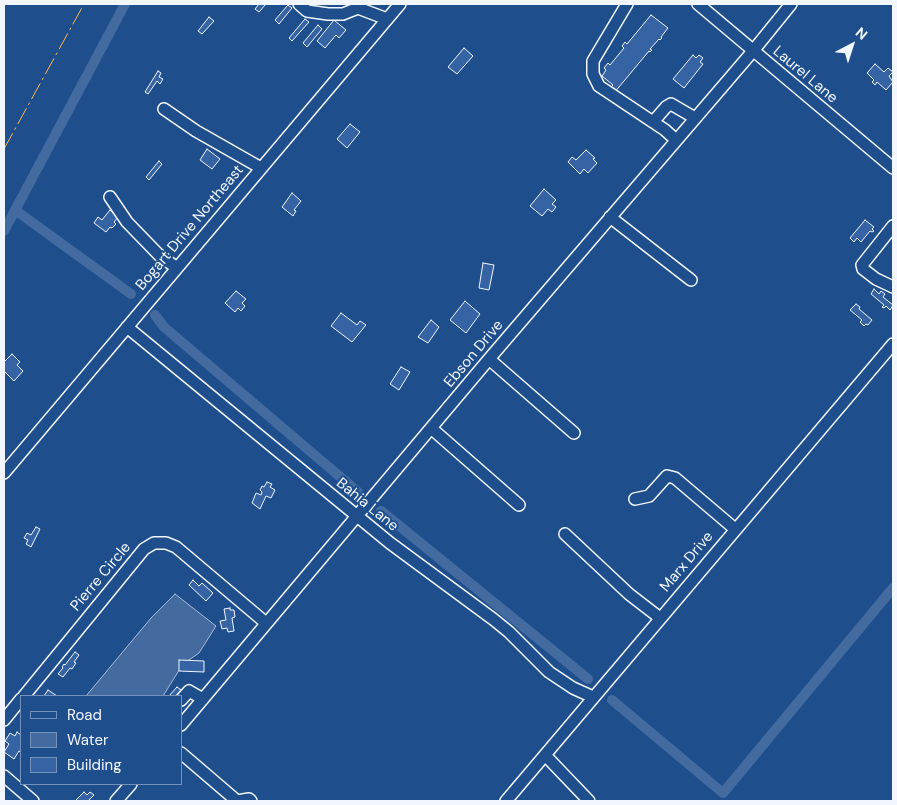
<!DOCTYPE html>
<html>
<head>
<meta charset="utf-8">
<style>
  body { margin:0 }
  #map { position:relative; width:897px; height:805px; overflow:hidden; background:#1f4e8c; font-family:"DM Sans",sans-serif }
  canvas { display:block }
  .frame { position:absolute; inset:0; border:5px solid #f2f6ff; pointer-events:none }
  .legend { position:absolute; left:20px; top:695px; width:162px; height:90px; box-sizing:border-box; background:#1f4e8c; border:1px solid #7391ba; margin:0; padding:6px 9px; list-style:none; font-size:15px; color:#f2f6ff }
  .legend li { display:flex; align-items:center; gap:10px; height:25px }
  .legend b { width:25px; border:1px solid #7391ba }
  .north { position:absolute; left:827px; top:20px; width:50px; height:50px; -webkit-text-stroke:4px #1f4e8c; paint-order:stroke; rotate:40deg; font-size:14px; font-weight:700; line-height:20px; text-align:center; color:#f2f6ff }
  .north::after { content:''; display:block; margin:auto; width:18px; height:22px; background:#f2f6ff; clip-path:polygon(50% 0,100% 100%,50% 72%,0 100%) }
</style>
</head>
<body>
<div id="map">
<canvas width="897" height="805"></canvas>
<div class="frame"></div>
<ul class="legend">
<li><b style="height:6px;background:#1f4e8c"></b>Road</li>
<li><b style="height:14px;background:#446ba0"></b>Water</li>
<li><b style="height:14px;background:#3563a3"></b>Building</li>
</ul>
<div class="north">N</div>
</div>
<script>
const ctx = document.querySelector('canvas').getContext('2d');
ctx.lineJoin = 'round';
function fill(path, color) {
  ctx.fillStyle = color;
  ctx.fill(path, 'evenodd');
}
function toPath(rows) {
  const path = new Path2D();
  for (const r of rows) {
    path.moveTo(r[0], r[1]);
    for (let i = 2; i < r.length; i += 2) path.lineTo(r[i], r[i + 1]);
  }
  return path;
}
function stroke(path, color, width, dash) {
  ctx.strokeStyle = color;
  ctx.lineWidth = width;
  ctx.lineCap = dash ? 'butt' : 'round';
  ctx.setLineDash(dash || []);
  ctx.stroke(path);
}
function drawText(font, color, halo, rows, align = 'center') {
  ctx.font = font + ' "DM Sans",sans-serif';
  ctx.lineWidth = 4;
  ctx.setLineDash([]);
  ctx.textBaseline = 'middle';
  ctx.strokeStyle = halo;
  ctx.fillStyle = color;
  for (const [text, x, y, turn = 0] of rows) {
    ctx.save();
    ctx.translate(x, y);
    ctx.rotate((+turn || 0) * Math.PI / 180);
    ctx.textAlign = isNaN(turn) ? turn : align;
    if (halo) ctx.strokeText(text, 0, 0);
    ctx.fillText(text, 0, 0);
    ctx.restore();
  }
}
const water = toPath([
  [175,594,216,626,199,653,183,664,163,696,86,696,151,618,175,594]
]);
fill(water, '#446ba0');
stroke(water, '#a8bbd7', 1);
stroke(toPath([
  [15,210,131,294],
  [4,231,125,4],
  [155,315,164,327,358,492],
  [381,511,588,679],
  [612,700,723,793,893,588]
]), '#446ba0', 10);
const building = toPath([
  [259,4,266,4,259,12,255,9,259,4],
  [288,5,292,8,279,24,275,20,288,5],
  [651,15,668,28,661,37,662,38,660,40,659,39,650,49,652,50,650,52,649,51,614,93,609,89,613,85,602,76,606,70,604,68,608,63,610,65,624,48,622,46,625,42,627,44,651,15],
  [209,17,214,21,202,34,198,31,209,17],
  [305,19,309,22,292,41,289,38,305,19],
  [334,20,346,30,339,38,336,35,325,48,317,41,334,20],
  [318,25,322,29,307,47,303,43,318,25],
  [464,48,473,56,457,74,448,67,464,48],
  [693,55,696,58,699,55,703,58,700,62,703,64,684,88,673,79,693,55],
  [875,64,884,72,888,68,893,72,889,76,893,82,886,90,877,82,875,85,872,82,874,80,867,73,875,64],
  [158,71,161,73,159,77,163,79,160,84,157,81,148,94,145,92,158,71],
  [350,124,360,132,347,148,337,139,350,124],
  [207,149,220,159,212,169,200,160,207,149],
  [586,150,595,158,593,159,597,163,588,173,584,169,580,174,568,162,572,157,576,160,586,150],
  [159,161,162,164,149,180,146,177,159,161],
  [544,189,556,200,552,204,556,207,552,212,548,209,542,216,530,206,544,189],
  [292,193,301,201,294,210,296,211,293,216,282,207,292,193],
  [110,210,118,217,114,222,116,224,112,228,110,227,106,232,94,223,98,217,102,220,110,210],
  [865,220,874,227,872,229,874,231,872,232,870,231,861,242,857,238,854,242,850,238,865,220],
  [483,263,494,265,489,290,479,288,483,263],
  [874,289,879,294,881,291,885,294,883,297,893,305,890,310,886,306,884,308,882,307,884,305,871,294,874,289],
  [236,291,246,299,242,303,245,306,241,311,238,308,235,312,225,303,236,291],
  [465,301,480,314,466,333,450,320,465,301],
  [856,304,860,307,859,309,872,320,868,325,866,324,864,326,860,322,862,320,850,310,856,304],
  [341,313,357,325,360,321,366,325,352,342,331,326,341,313],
  [431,320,439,327,428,343,418,337,431,320],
  [12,354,20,362,17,365,23,371,14,381,4,371,4,362,12,354],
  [401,367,410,372,399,390,390,384,401,367],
  [267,482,272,484,270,487,275,490,271,498,266,496,260,509,252,503,256,493,261,495,262,492,260,490,262,486,264,487,267,482],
  [36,527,40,529,31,547,26,544,28,540,24,538,27,533,31,535,36,527],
  [193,580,199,586,202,583,213,593,206,601,189,585,193,580],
  [230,608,230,610,234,610,235,617,232,618,234,631,228,632,227,628,222,629,220,621,226,620,224,609,230,608],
  [75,652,79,655,74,662,76,663,72,669,70,668,63,677,58,674,63,668,62,667,64,664,65,665,75,652],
  [179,660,204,661,204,672,179,671,179,660],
  [177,687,181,690,176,696,169,696,177,687],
  [48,690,57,696,44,696,48,690],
  [17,732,21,735,21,752,19,751,14,759,4,752,9,744,5,741,10,733,15,736,17,732],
  [84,792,87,795,90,792,94,795,88,801,75,801,84,792]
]);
fill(building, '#3563a3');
stroke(building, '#f2f6ff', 1);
const minor = toPath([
  [299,4,307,11,328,14,343,14,358,8],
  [356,4,358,8,387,19],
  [627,4,593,61,593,74,599,86,665,130,676,140],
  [698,4,893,168],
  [164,109,196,131,261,168],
  [653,122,666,107,671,104,695,118],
  [110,197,127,222,159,255,177,268],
  [610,217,691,280],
  [893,226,862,265,863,269,876,279,893,287],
  [127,327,390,543,493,619,509,632,549,672,573,688,593,697],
  [489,359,574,433],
  [431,428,519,505],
  [4,473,400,4],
  [635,499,649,496,667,476,675,478,735,529],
  [565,534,629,594,660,618],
  [24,696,144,549,154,543,166,543,176,547,266,623],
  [181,700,189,691,203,699],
  [4,720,21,699],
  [181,725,489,359,753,51,791,4],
  [181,753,237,801,249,799,251,801],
  [545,755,589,801],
  [4,776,33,801],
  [116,801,131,784],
  [506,801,893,344]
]);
stroke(minor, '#f2f6ff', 14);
stroke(minor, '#1f4e8c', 11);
stroke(toPath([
  [4,149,84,4]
]), '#ffb74d', 1, [18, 4, 2.5, 4]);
drawText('15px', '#f2f6ff', '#1f4e8c', [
  ["Laurel Lane",805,75,40],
  ["Bogart Drive Northeast",190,228,-50],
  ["Ebson Drive",474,354,-50],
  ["Bahia Lane",367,505,39],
  ["Marx Drive",687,562,-50],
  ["Pierre Circle",101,577,-50]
]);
</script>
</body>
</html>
